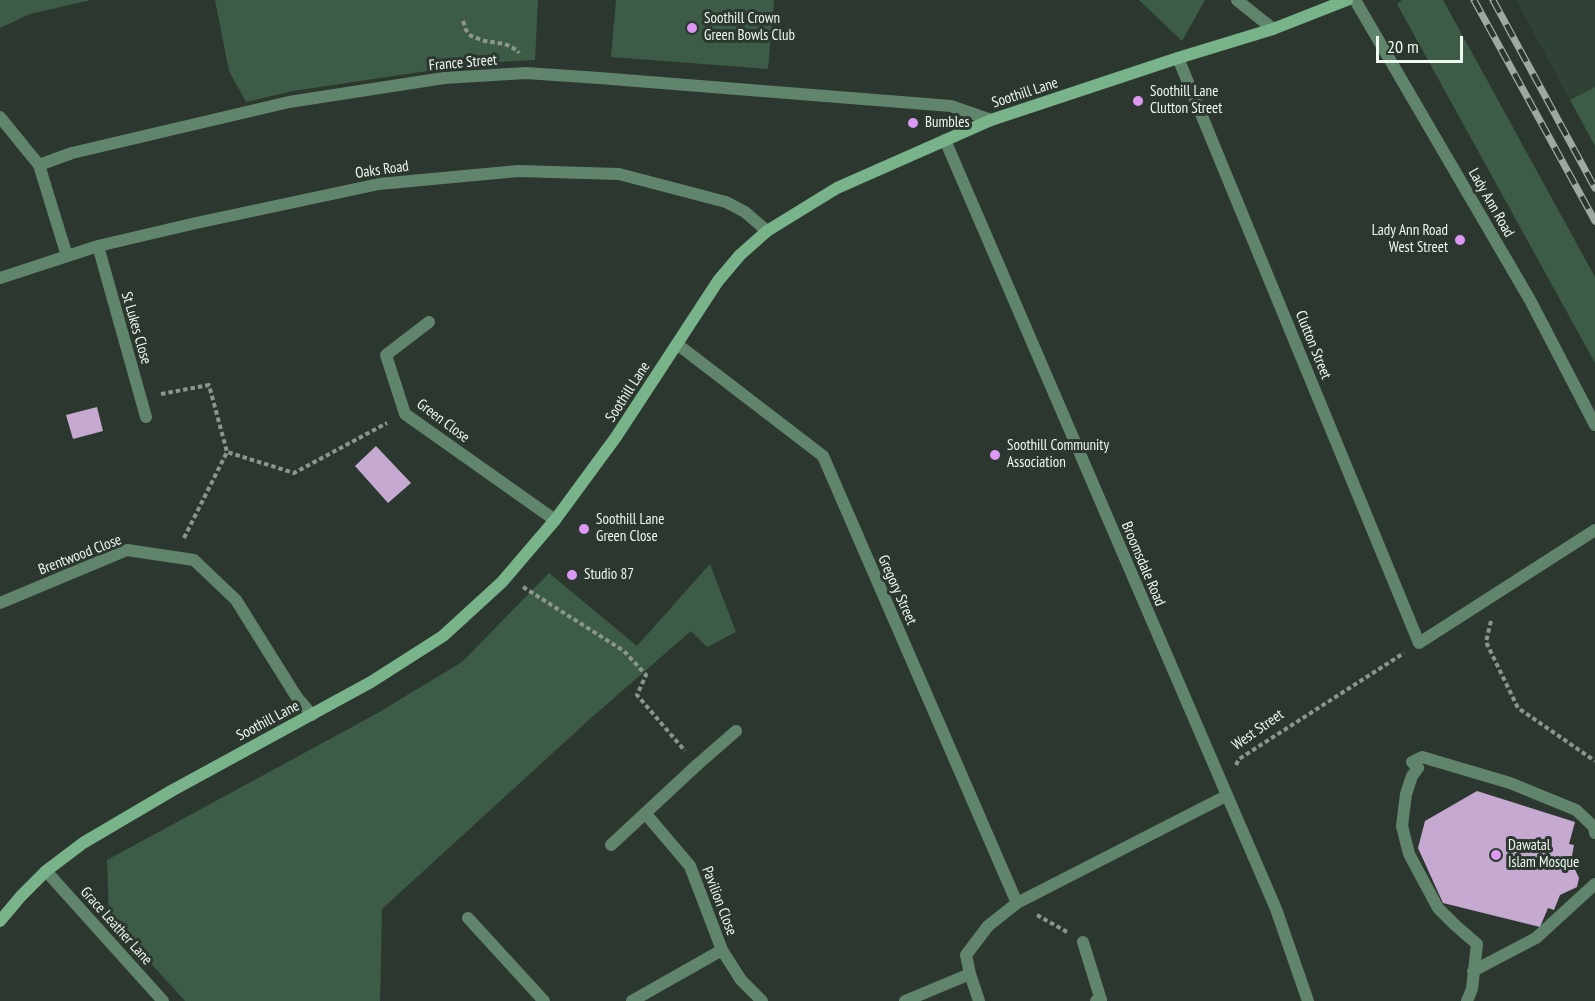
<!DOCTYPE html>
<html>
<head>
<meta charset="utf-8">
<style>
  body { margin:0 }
  #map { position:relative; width:1595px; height:1001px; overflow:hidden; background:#2c382f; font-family:"PT Sans Narrow",sans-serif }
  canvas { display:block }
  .scale { position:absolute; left:1376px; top:36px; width:87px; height:27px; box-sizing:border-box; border:3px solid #eff7f1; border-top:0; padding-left:8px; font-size:18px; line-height:21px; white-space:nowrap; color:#eff7f1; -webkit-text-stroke:4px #2c382f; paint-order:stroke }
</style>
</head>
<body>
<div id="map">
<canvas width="1595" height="1001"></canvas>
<div class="scale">20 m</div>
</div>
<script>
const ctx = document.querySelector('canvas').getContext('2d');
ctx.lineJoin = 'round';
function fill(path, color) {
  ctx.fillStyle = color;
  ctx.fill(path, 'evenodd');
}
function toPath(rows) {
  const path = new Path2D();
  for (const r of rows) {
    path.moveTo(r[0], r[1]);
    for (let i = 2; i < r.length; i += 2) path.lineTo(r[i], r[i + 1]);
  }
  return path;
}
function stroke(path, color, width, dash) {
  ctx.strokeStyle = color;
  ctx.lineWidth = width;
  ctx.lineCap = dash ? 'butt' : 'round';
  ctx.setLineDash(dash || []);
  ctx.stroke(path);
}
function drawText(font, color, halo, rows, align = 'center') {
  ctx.font = font + ' "PT Sans Narrow",sans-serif';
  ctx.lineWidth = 6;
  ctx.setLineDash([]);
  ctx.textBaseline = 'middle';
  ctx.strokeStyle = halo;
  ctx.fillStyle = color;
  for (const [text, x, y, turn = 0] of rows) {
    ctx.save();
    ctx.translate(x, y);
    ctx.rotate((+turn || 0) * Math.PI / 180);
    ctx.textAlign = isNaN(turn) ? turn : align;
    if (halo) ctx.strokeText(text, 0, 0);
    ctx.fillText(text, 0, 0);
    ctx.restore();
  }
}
fill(toPath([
  [1516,0,1595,0,1595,87,1570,100]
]), '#304235');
fill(toPath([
  [0,0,91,0,30,14,0,28],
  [215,0,538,0,535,60,481,63,293,91,246,102,229,71],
  [616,0,774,0,768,69,611,57],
  [1139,0,1205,0,1182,41],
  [1402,0,1443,0,1595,277,1595,363,1397,4],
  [1595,87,1595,146,1570,100],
  [710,564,736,632,707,647,691,631,591,718,382,909,380,1001,185,1001,109,917,107,860,376,714,462,662,549,573,637,646]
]), '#3d5c47');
fill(toPath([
  [97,407,103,431,73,439,66,415],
  [376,446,411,483,388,503,355,466],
  [1477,791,1575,822,1569,844,1574,845,1571,861,1579,878,1577,887,1560,895,1554,910,1548,908,1540,927,1443,903,1418,848,1425,821]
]), '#c6a9d1');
stroke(toPath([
  [463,21,466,30,471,36,485,41,505,44,517,50,519,53],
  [161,394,209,385,227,452],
  [184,538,227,452,294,473,387,423],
  [523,587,624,651,646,675,637,695,685,751],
  [1491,621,1486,642,1518,708,1595,761],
  [1236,765,1239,759,1404,653],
  [1037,915,1067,932]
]), '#8c968e', 4, [4.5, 3]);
stroke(toPath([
  [1237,0,1273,29],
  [0,117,39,165],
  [697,765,736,731],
  [1083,942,1101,1000],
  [1473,971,1536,938,1595,884],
  [1467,1001,1472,989,1477,944,1455,925,1438,908,1409,854,1402,826,1406,794,1412,776,1418,768,1412,762,1422,757,1510,783,1576,810,1594,827,1595,833]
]), '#61856c', 12);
stroke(toPath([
  [1355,0,1530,300,1595,425],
  [1178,58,1419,643,1595,530],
  [945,140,1276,909,1308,1001],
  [98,246,146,417],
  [67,256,39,165,72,153,289,102,444,78,526,73,599,78,951,106,991,120],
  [0,278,98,246,196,223,379,184,518,171,619,174,726,202,745,212,767,231],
  [429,322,386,355,405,414,555,520],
  [677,344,823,456,1017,903],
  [0,603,127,550,194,560,236,600,296,696,312,715],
  [645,813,690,866,722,950,741,980,762,1001],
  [611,845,697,765],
  [46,871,163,1001],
  [468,918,544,1001],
  [632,1001,722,950],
  [905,1001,970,974],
  [979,1001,970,974,966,955,988,926,1017,903,1226,796],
  [1096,1001,1101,1000,1101,1001]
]), '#61856c', 12);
stroke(toPath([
  [0,921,21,896,46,871,83,843,173,790,371,682,443,636,502,582,555,520,616,437,718,281,740,255,767,231,837,188,991,120,1178,58,1273,29,1347,0]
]), '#78b38a', 12);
const rail = toPath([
  [1474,0,1595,221],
  [1493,0,1595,188]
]);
stroke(rail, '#9fa9a2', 7);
stroke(rail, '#2c382f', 4.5, [14]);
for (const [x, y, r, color] of [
  [692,28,6,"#dc99f4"],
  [1138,101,6,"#dc99f4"],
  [913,123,6,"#dc99f4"],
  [1460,240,6,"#dc99f4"],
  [995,455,6,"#dc99f4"],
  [584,529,6,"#dc99f4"],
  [572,575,6,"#dc99f4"],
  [1496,855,6,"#dc99f4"]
]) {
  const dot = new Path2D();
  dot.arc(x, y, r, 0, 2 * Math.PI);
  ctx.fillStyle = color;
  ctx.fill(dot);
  stroke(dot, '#2c382f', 2);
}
drawText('15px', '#eff7f1', '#2c382f', [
  ["Soothill Crown",704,19],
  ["Green Bowls Club",704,36],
  ["Soothill Lane",1150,92],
  ["Clutton Street",1150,109],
  ["Bumbles",925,123],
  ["Lady Ann Road",1448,231,"right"],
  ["West Street",1448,248,"right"],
  ["Soothill Community",1007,446],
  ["Association",1007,463],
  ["Soothill Lane",596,520],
  ["Green Close",596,537],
  ["Studio 87",584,575],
  ["Dawatal",1508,846],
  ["Islam Mosque",1508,863]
], 'left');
drawText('15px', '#eff7f1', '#2c382f', [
  ["France Street",463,63,-5],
  ["Soothill Lane",1025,93,-18],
  ["Oaks Road",382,170,-8],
  ["Lady Ann Road",1491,203,60],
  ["St Lukes Close",136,328,74],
  ["Clutton Street",1313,345,68],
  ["Soothill Lane",628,392,-57],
  ["Green Close",443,421,37],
  ["Brentwood Close",80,555,-21],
  ["Broomsdale Road",1143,564,67],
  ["Gregory Street",897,590,66],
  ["Soothill Lane",268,721,-28],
  ["West Street",1258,730,-35],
  ["Pavilion Close",719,901,69],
  ["Grace Leather Lane",116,926,48]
]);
</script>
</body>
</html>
